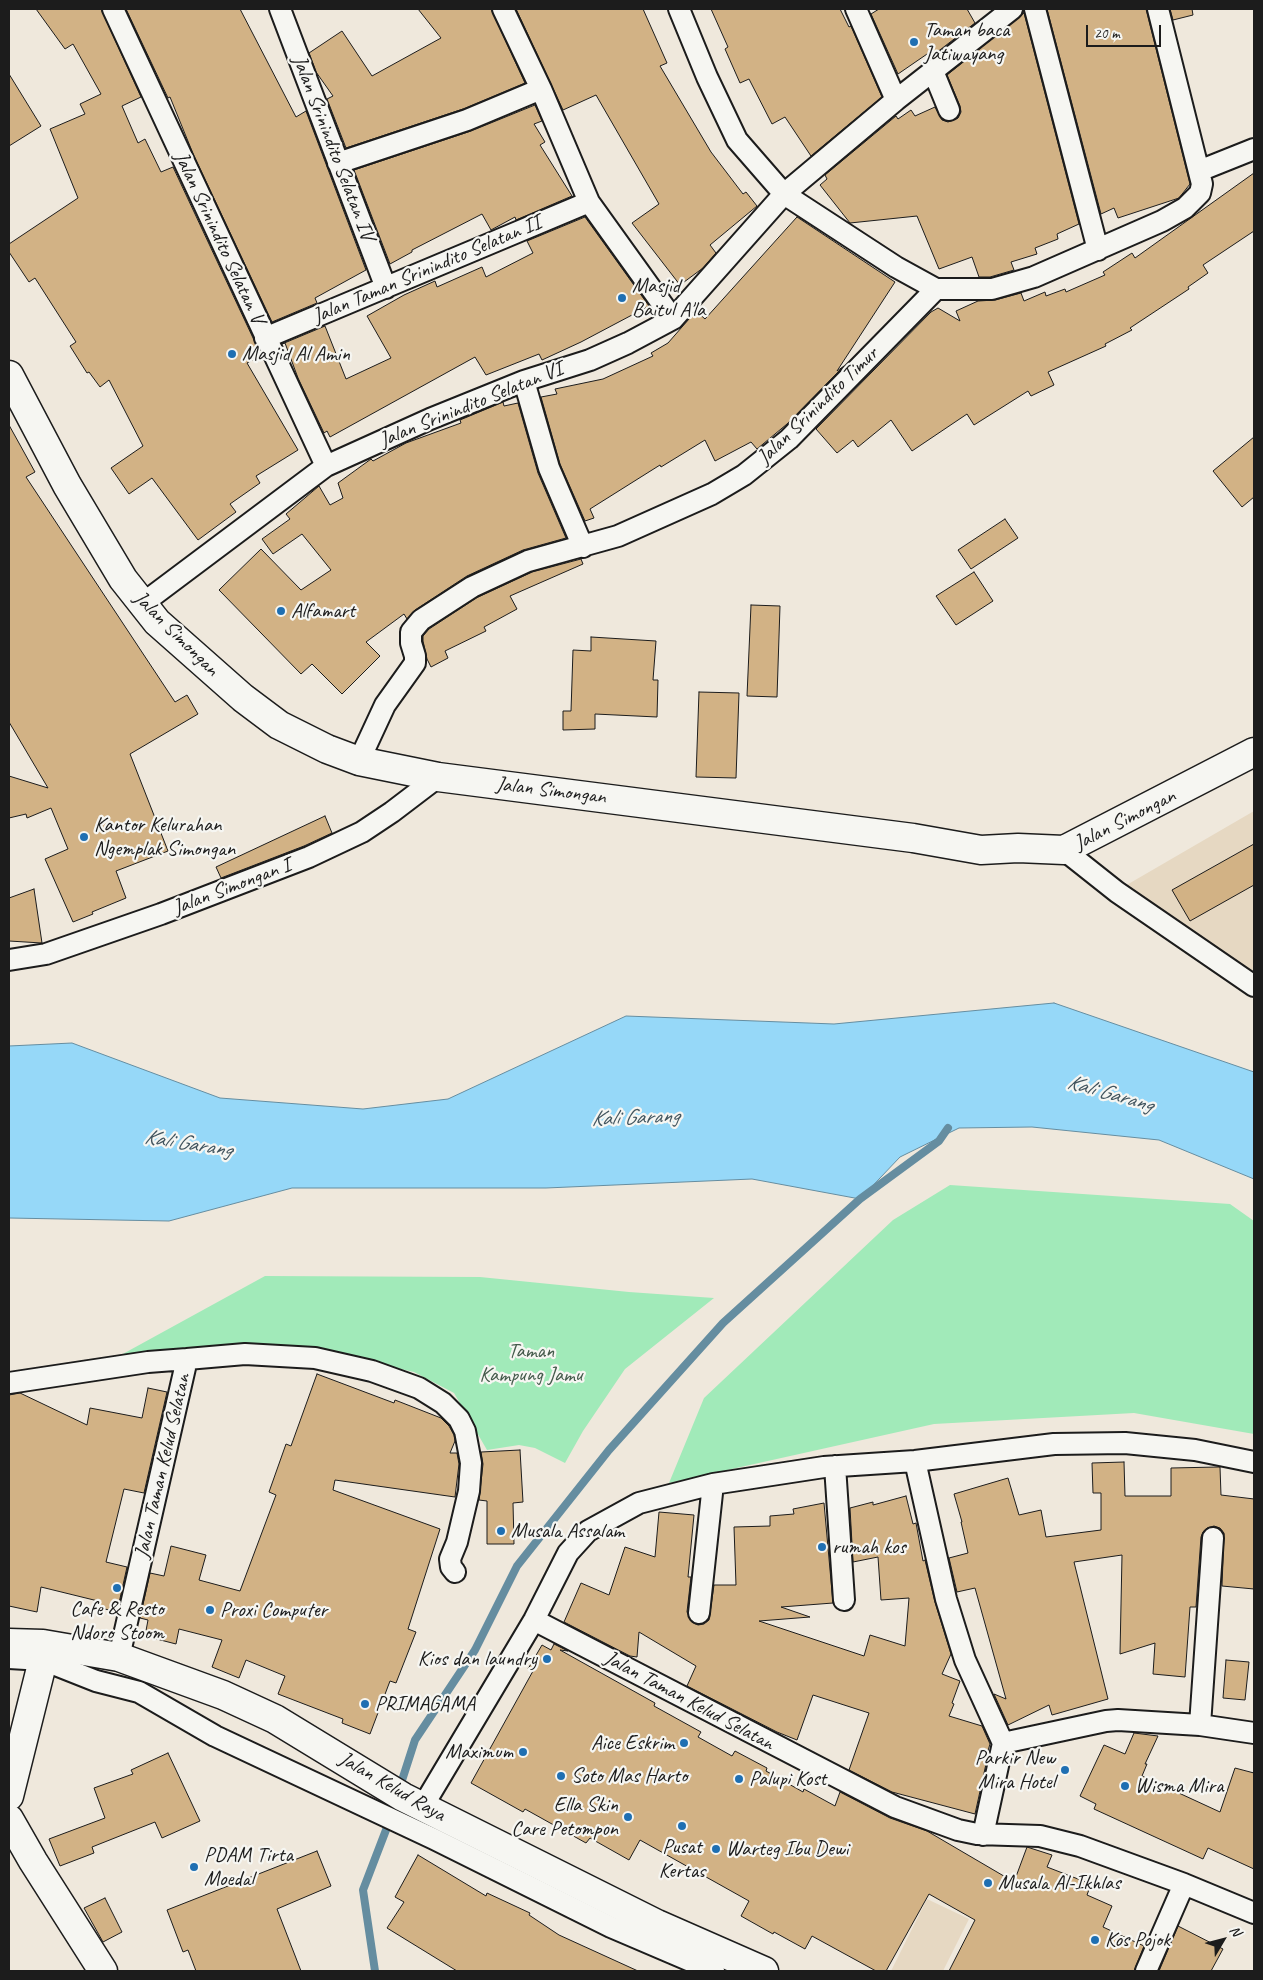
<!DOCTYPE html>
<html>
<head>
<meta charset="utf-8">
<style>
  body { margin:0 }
  #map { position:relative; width:1263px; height:1980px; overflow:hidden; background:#efe8dc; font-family:Caveat,sans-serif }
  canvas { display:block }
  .frame { position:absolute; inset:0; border:10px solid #1c1c1c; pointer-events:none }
  .north { position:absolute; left:1198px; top:1915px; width:50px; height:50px; -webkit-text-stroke:4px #f6f6f2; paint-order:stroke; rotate:53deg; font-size:14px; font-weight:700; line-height:20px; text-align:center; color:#1c1c1c }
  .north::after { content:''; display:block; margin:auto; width:18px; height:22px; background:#1c1c1c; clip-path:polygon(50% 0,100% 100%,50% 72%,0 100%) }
  .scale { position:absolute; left:1086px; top:25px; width:75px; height:22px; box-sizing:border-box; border:2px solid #1c1c1c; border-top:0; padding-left:6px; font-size:15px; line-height:18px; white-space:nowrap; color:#1c1c1c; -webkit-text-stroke:4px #f6f6f2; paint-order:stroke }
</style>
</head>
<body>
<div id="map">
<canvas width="1263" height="1980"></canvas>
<div class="frame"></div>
<div class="north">N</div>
<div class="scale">20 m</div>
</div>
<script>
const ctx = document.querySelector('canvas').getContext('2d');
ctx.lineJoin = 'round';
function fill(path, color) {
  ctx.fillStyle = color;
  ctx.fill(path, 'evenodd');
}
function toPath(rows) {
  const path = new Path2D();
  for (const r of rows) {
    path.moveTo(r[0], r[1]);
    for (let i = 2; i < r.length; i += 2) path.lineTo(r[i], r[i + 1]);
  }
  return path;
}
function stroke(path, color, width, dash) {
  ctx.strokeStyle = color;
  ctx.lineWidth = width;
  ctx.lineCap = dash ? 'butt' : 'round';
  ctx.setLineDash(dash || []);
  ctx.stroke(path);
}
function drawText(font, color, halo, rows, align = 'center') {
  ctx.font = font + ' Caveat,sans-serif';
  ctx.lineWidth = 4.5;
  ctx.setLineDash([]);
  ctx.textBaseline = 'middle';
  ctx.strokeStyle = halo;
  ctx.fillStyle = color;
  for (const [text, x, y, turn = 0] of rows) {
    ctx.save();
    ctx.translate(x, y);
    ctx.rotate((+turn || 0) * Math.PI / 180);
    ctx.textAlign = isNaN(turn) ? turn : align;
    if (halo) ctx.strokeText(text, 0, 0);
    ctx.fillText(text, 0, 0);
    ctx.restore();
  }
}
fill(toPath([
  [1254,811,1254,971,1118,890],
  [927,1899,969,1919,943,1971,891,1971]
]), '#e6d8c2');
fill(toPath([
  [950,1185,1230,1204,1254,1221,1254,1434,1134,1413,934,1424,669,1483,704,1398,893,1220],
  [265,1276,480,1277,629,1292,714,1298,625,1369,583,1431,565,1463,535,1448,519,1445,487,1450,454,1393,414,1372,316,1350,297,1368,269,1350,110,1361]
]), '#a1eab9');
const water = toPath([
  [1054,1003,1254,1072,1254,1179,1159,1140,1032,1127,959,1128,900,1157,860,1199,752,1179,546,1188,292,1188,169,1221,9,1218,9,1046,72,1043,220,1098,363,1109,448,1099,626,1016,834,1024,1054,1003]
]);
fill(water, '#96d8f8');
stroke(water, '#658da0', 1);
stroke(toPath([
  [375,1971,363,1890,386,1830,415,1740,475,1650,517,1566,609,1450,723,1323,860,1199,939,1141,948,1128]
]), '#658da0', 8);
const building = toPath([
  [36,9,101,9,141,97,122,106,138,143,145,139,161,172,173,167,261,355,247,363,298,450,256,476,260,483,230,504,236,512,198,540,152,478,129,494,111,468,143,446,109,380,100,387,89,372,87,373,70,346,76,342,35,278,29,282,9,252,9,244,78,198,50,129,85,114,80,104,101,94,73,44,65,49,36,9],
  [126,9,240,9,296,117,306,111,366,270,315,298,317,303,272,322,194,156,170,97,168,98,126,9],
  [418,9,491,9,525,83,463,109,346,148,327,99,333,96,316,72,309,53,342,31,372,76,441,38,418,9],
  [516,9,643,9,667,63,660,66,711,152,743,194,746,192,757,206,710,245,716,253,703,268,680,285,632,223,659,204,596,95,563,110,516,9],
  [711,9,840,9,849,27,851,26,882,97,811,156,785,117,772,124,749,79,740,83,725,49,728,47,711,9],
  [879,9,967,9,975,23,932,56,930,52,898,74,871,14,879,9],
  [1047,9,1146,9,1190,184,1179,198,1118,218,1114,208,1101,214,1047,9],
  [1170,9,1192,9,1193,15,1173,20,1170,9],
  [1024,13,1079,224,1057,234,1058,239,1035,248,1037,254,1011,262,1014,270,990,277,979,277,972,257,939,269,917,216,850,223,820,185,827,179,825,175,896,116,898,119,911,110,915,116,935,107,942,120,948,122,958,118,961,112,960,106,947,75,1024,13],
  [9,74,41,126,9,146,9,74],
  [535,105,542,121,534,124,545,142,540,145,572,196,516,220,515,217,491,230,482,214,412,250,412,252,390,264,354,170,471,131,535,105],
  [1254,173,1254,231,1203,265,1208,273,1188,287,1189,289,1130,328,1132,330,1105,344,1106,346,1048,372,1054,385,1031,396,1028,391,974,425,967,414,912,451,891,420,858,447,853,440,837,453,816,429,931,312,938,308,960,321,956,311,978,301,995,300,1021,293,1024,301,1045,292,1046,296,1065,289,1066,292,1105,275,1103,272,1132,253,1135,258,1254,173],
  [585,217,649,306,581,342,542,360,539,354,486,375,475,357,330,437,327,431,324,433,298,378,285,343,282,344,325,326,346,379,391,358,367,316,404,295,435,281,437,287,482,267,486,277,533,253,527,241,585,217],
  [797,217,895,282,837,371,844,366,787,424,757,449,751,442,715,461,705,440,661,467,660,465,590,509,594,518,585,521,560,464,541,397,557,394,555,389,603,379,653,356,651,353,668,343,696,311,705,319,797,217],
  [503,402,504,406,518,403,538,473,566,538,523,550,467,576,415,610,407,619,404,614,366,642,380,656,342,694,312,664,301,674,219,590,261,549,301,590,331,570,302,534,273,554,262,539,290,519,286,514,319,486,330,505,343,498,338,483,371,459,373,461,406,443,461,423,460,420,503,402],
  [9,425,35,472,26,477,175,702,187,695,198,714,130,754,168,851,116,871,126,898,92,912,93,914,73,922,45,859,68,849,51,808,27,818,26,814,9,818,9,776,48,788,9,722,9,425],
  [1254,437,1254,497,1242,507,1213,471,1254,437],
  [1005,519,1018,538,971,569,958,550,1005,519],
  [581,559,583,564,510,596,517,609,484,627,486,631,445,651,448,658,431,667,427,659,423,641,423,636,429,629,478,597,532,572,581,559],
  [974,572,993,601,956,625,936,596,974,572],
  [751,605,780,606,777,697,747,696,751,605],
  [591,637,656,641,653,680,658,680,657,717,595,714,595,729,563,730,563,711,571,711,573,650,591,651,591,637],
  [699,692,739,693,736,778,696,777,699,692],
  [325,816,332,833,304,846,221,878,216,867,325,816],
  [1254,844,1254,885,1190,921,1172,890,1254,844],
  [34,889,42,943,9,941,9,898,34,889],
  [317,1374,394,1403,395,1400,441,1418,449,1426,454,1435,455,1441,450,1453,457,1453,459,1464,455,1497,335,1480,333,1490,440,1529,408,1629,416,1632,396,1683,390,1681,370,1734,342,1723,343,1719,278,1694,285,1676,246,1660,239,1678,212,1667,222,1640,179,1629,176,1644,145,1636,148,1620,140,1618,150,1573,164,1576,171,1546,206,1555,199,1580,240,1591,276,1495,269,1492,286,1444,291,1446,317,1374],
  [148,1388,167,1392,144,1493,124,1489,106,1562,127,1567,117,1612,97,1607,98,1601,41,1587,37,1612,9,1606,9,1395,20,1393,87,1425,90,1408,142,1418,148,1388],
  [520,1450,523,1502,513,1503,514,1544,487,1544,487,1501,479,1500,483,1464,481,1452,520,1450],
  [1124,1462,1125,1496,1171,1496,1171,1468,1218,1467,1220,1467,1221,1495,1254,1499,1254,1589,1222,1586,1224,1533,1220,1528,1214,1526,1207,1528,1203,1532,1201,1537,1196,1607,1190,1607,1185,1677,1153,1674,1155,1643,1120,1654,1122,1555,1074,1562,1108,1699,1052,1715,1049,1705,1008,1725,994,1694,1006,1699,975,1588,957,1592,949,1558,968,1553,961,1522,962,1522,954,1494,1008,1478,1019,1515,1041,1510,1046,1537,1101,1530,1101,1493,1093,1493,1092,1463,1124,1462],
  [906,1496,913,1524,916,1523,923,1561,925,1560,935,1602,951,1654,942,1674,960,1681,952,1703,954,1704,949,1716,982,1726,990,1744,984,1764,986,1764,975,1814,892,1792,849,1770,869,1713,813,1695,797,1740,777,1732,687,1686,696,1666,639,1632,637,1657,630,1656,564,1622,581,1583,609,1595,625,1547,655,1557,659,1512,694,1515,688,1577,691,1577,687,1612,692,1622,698,1625,704,1624,709,1620,714,1585,736,1585,734,1527,770,1526,770,1516,794,1514,793,1509,824,1503,833,1603,781,1607,810,1617,759,1621,864,1656,870,1635,905,1646,909,1598,881,1600,878,1557,853,1562,850,1508,873,1502,873,1505,906,1496],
  [554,1644,568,1651,560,1650,655,1703,654,1706,701,1732,698,1737,732,1756,735,1751,767,1768,766,1771,803,1792,804,1789,835,1806,840,1792,890,1818,927,1831,1014,1882,1027,1847,1052,1855,1047,1867,1091,1884,1087,1895,1112,1906,1103,1927,1144,1946,1134,1971,949,1971,975,1920,929,1894,886,1971,876,1971,812,1936,805,1949,774,1932,773,1934,741,1916,749,1901,640,1840,629,1860,590,1838,586,1843,525,1809,523,1812,471,1783,533,1671,528,1669,542,1645,551,1650,554,1644],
  [1226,1660,1249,1662,1245,1700,1223,1698,1226,1660],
  [1134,1733,1158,1736,1145,1764,1147,1764,1142,1776,1220,1812,1235,1768,1254,1773,1254,1869,1208,1848,1203,1859,1094,1809,1096,1804,1080,1796,1104,1745,1125,1754,1134,1733],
  [168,1753,200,1821,162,1838,155,1822,92,1847,94,1853,60,1866,49,1839,105,1818,94,1788,133,1774,131,1770,168,1753],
  [317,1851,331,1886,277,1909,301,1971,196,1971,188,1950,183,1952,167,1910,317,1851],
  [418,1855,486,1896,487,1893,530,1913,529,1915,559,1935,638,1971,457,1971,387,1928,404,1902,395,1897,418,1855],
  [105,1898,122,1932,103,1942,84,1908,105,1898],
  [1178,1926,1223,1949,1211,1971,1159,1971,1178,1926]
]);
fill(building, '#d2b285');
stroke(building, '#1c1c1c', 1);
const street = toPath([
  [113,9,326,466],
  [280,9,386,288],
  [503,9,541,89,589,202,673,319],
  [679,9,707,77,737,140,784,194,896,267,936,289],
  [856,9,896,100],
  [1035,9,1098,250],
  [933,71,949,110],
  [338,163,467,120,541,89],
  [1199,171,1254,149],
  [265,338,589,202],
  [524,381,549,468,583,547],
  [142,604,326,466,430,419,524,381,590,360,628,343,673,319,784,194,896,100,1012,9],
  [359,761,385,705,415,663,415,656,411,643,411,632,421,620,472,587,528,561,618,536,712,494,744,475,789,439,936,289,992,289,1034,277,1162,221,1185,208,1200,193,1202,184,1158,9],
  [1064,850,1117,892,1254,986],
  [9,960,46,954,161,914,309,857,362,832,392,812,438,777],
  [9,1383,148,1362,187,1359],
  [915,1461,946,1599,965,1660,1003,1743,983,1835],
  [835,1466,844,1600],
  [699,1613,713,1484],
  [534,1620,895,1807,958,1830,977,1834,1040,1836,1080,1846,1184,1884,1254,1913],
  [119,1657,187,1359,245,1354,315,1358,372,1371,419,1388,443,1403,459,1419,465,1431,471,1463,469,1491,457,1542,450,1559,451,1567,455,1572],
  [9,1658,43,1660,96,1681,139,1692,215,1736,434,1839,611,1927,714,1971],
  [1200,1725,1213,1538],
  [1003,1743,1106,1721,1118,1720,1200,1725,1254,1733],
  [423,1806,534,1620,568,1553,588,1531,639,1503,713,1484,824,1467,915,1461,1054,1444,1125,1443,1195,1450,1254,1462],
  [1146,1971,1184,1884]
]);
const secondary = toPath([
  [9,375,67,485,123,579,157,622,243,698,279,725,327,749,359,761,438,777,913,838,981,850,1018,848,1064,850,1254,752],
  [9,1643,43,1644,119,1657,223,1695,275,1719,403,1797,657,1924,764,1971],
  [9,1796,43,1660,43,1644],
  [9,1819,33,1861,103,1971]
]);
stroke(street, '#1c1c1c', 24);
stroke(secondary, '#1c1c1c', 31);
stroke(street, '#f6f6f2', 20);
stroke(secondary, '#f6f6f2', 28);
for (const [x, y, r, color] of [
  [914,42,5,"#1f6fb2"],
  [622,298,5,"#1f6fb2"],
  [232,354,5,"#1f6fb2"],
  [281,611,5,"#1f6fb2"],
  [84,837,5,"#1f6fb2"],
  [501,1531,5,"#1f6fb2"],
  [822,1547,5,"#1f6fb2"],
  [117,1588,5,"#1f6fb2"],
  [210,1610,5,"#1f6fb2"],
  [547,1659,5,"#1f6fb2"],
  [365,1704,5,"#1f6fb2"],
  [684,1743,5,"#1f6fb2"],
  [523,1752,5,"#1f6fb2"],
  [1065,1770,5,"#1f6fb2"],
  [561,1776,5,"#1f6fb2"],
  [739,1779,5,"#1f6fb2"],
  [1125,1786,5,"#1f6fb2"],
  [628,1817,5,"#1f6fb2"],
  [682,1826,5,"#1f6fb2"],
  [716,1849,5,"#1f6fb2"],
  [194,1867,5,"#1f6fb2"],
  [988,1883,5,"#1f6fb2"],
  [1095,1940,5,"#1f6fb2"]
]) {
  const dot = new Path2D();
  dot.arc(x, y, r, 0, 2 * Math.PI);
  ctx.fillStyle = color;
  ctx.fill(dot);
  stroke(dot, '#f6f6f2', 2);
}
drawText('21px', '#1c1c1c', '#f6f6f2', [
  ["Taman baca",924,30],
  ["Jatiwayang",924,54],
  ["Masjid",632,286],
  ["Baitul A'la",632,310],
  ["Masjid Al Amin",242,354],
  ["Alfamart",291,611],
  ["Kantor Kelurahan",94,825],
  ["Ngemplak Simongan",94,849],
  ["Musala Assalam",511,1531],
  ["rumah kos",832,1547],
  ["Cafe & Resto",117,1609,"center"],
  ["Ndoro Stoom",117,1633,"center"],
  ["Proxi Computer",220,1610],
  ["Kios dan laundry",537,1659,"right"],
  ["PRIMAGAMA",375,1704],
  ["Aice Eskrim",674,1743,"right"],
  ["Maximum",513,1752,"right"],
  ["Parkir New",1055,1758,"right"],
  ["Mira Hotel",1055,1782,"right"],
  ["Soto Mas Harto",571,1776],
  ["Palupi Kost",749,1779],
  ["Wisma Mira",1135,1786],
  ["Ella Skin",618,1805,"right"],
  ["Care Petompon",618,1829,"right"],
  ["Pusat",682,1847,"center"],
  ["Kertas",682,1871,"center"],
  ["Warteg Ibu Dewi",726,1849],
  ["PDAM Tirta",204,1855],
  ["Moedal",204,1879],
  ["Musala Al-Ikhlas",998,1883],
  ["Kos Pojok",1105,1940]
], 'left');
drawText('21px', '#1c1c1c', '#f6f6f2', [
  ["Jalan Srinindito Selatan IV",333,148,69],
  ["Jalan Srinindito Selatan V",219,238,65],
  ["Jalan Taman Srinindito Selatan II",427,270,-23],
  ["Jalan Srinindito Selatan VI",471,405,-22],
  ["Jalan Srinindito Timur",818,406,-44],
  ["Jalan Simongan",176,634,45],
  ["Jalan Simongan",551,791,7],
  ["Jalan Simongan",1125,820,-27],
  ["Jalan Simongan I",232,887,-21],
  ["Jalan Taman Kelud Selatan",163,1466,-77],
  ["Jalan Taman Kelud Selatan",689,1701,28],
  ["Jalan Kelud Raya",392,1787,30]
]);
drawText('21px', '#445a4b', '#f6f6f2', [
  ["Taman",531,1351],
  ["Kampung Jamu",531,1375]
]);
drawText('italic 22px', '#41545e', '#f6f6f2', [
  ["Kali Garang",1110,1094,16],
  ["Kali Garang",635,1118,-2],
  ["Kali Garang",188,1144,9]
]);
</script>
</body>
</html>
